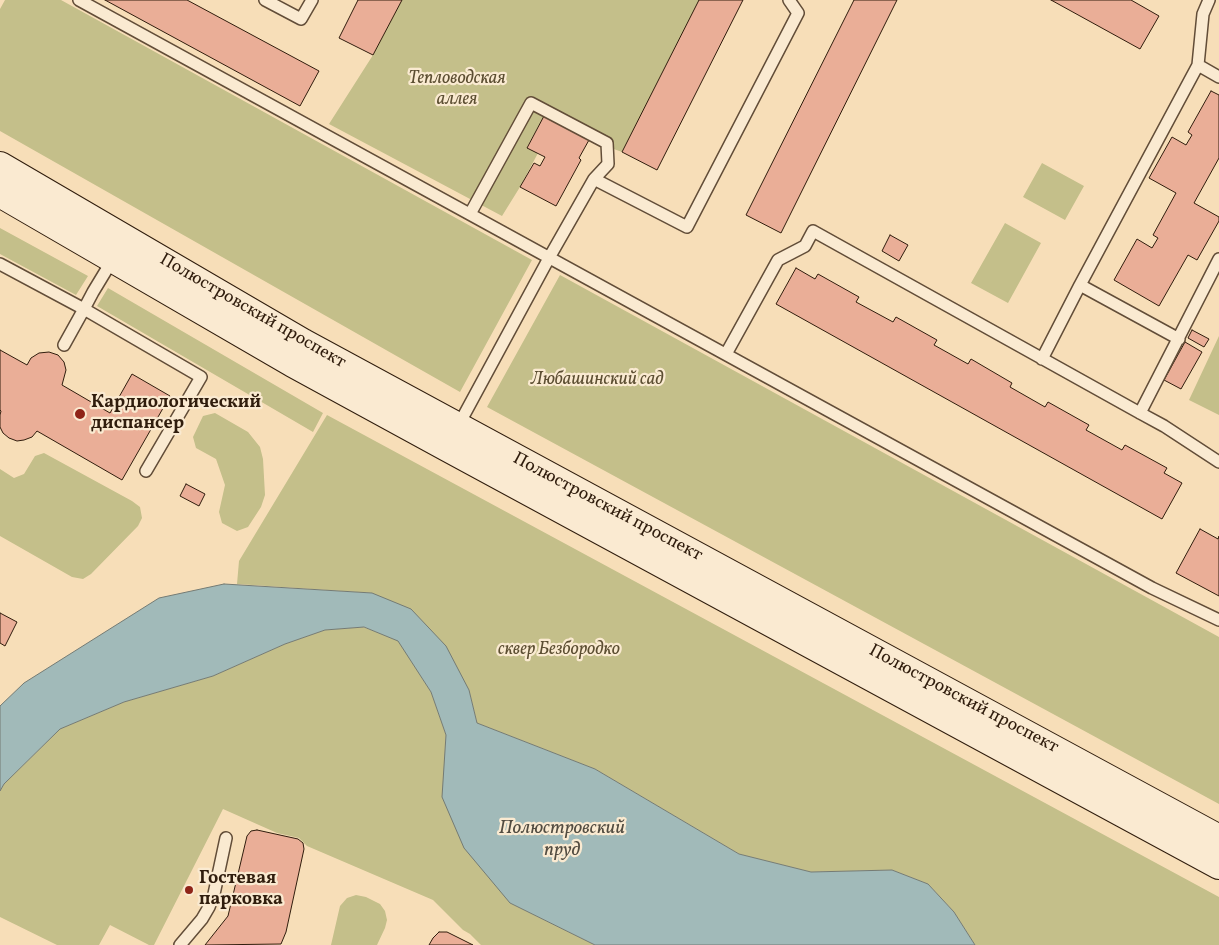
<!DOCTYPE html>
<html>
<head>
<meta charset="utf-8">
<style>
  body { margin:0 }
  canvas { display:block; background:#f7deb8 }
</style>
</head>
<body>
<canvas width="1219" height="945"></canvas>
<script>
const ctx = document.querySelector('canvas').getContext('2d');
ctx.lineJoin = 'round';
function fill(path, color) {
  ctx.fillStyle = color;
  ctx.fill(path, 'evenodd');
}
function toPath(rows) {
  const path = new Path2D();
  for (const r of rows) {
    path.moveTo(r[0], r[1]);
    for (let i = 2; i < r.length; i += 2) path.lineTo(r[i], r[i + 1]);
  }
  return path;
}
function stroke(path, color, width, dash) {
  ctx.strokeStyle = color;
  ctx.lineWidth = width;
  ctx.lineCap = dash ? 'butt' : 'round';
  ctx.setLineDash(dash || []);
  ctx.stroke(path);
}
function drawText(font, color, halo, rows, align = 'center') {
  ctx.font = font + ' Vollkorn,serif';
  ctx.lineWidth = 4.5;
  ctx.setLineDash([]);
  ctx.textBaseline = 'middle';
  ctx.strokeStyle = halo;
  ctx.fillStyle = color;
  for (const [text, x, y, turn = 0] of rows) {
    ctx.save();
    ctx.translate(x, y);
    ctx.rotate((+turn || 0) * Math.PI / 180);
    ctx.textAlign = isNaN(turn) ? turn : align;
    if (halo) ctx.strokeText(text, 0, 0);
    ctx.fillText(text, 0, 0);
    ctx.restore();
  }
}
fill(toPath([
  [5,0,61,0,532,260,460,392,0,131,0,9],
  [402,0,699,0,622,152,589,140,544,116,527,147,538,153,520,187,502,216,329,124,373,55],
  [1042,163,1084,186,1065,220,1023,197],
  [1005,223,1041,243,1008,303,971,283],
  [0,228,88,276,76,295,0,254],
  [560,275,1219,637,1219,804,487,407],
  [108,288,323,413,313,432,97,306],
  [1219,336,1219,415,1189,400],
  [215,413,248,432,260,447,263,459,265,495,261,507,248,527,237,531,222,523,219,512,225,485,216,459,196,448,193,437,203,416],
  [327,415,1219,897,1219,945,975,945,954,912,928,884,892,870,811,872,739,854,595,769,477,723,469,690,372,593,237,584,239,561],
  [44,453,132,501,140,507,142,518,138,526,91,574,83,579,72,577,0,536,0,469,14,478,24,474,35,456],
  [363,627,398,640,431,692,446,735,445,764,510,903,595,945,481,945,470,934,463,930,433,900,307,846,299,838,277,833,223,809,154,945,149,945,110,925,99,945,57,945,0,917,0,791,4,784,60,729,124,702,213,676,285,644,325,630],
  [356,895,366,897,380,904,385,911,387,920,385,928,377,945,331,945,340,906,347,898]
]), '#c4bf8a');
const water = toPath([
  [224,584,372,593,411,609,446,646,469,690,477,723,595,769,739,854,811,872,892,870,928,884,954,912,975,945,595,945,510,903,464,848,442,797,446,735,431,692,398,641,364,627,325,630,285,644,213,676,124,702,60,729,4,784,0,791,0,706,24,683,159,598,224,584]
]);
fill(water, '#a1bab9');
stroke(water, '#747b74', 1);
const building = toPath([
  [105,0,187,0,319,71,300,106,105,0],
  [358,0,402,0,373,55,339,38,358,0],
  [699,0,743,0,657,170,622,152,699,0],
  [854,0,897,0,781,233,746,215,854,0],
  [1051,0,1131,0,1159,16,1140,49,1051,0],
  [1211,91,1219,95,1219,158,1194,203,1219,217,1219,221,1197,260,1188,255,1159,306,1114,280,1137,239,1152,248,1158,238,1153,235,1176,193,1149,178,1172,137,1186,145,1192,135,1188,132,1211,91],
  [544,116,589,140,579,158,581,160,556,206,520,187,534,163,540,166,545,157,527,148,544,116],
  [890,235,908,245,899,261,882,251,890,235],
  [796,268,815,279,818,274,859,297,856,302,893,322,896,317,937,340,934,345,968,364,971,359,1012,383,1010,387,1045,407,1048,402,1089,425,1086,430,1122,450,1125,445,1167,468,1164,473,1182,483,1162,519,776,304,796,268],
  [1192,330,1209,339,1204,347,1188,338,1192,330],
  [1185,342,1202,352,1181,389,1164,380,1185,342],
  [0,350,27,365,31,358,39,353,49,352,58,355,64,362,66,370,62,385,110,413,132,374,170,396,122,480,37,431,32,437,24,440,17,441,9,438,3,433,0,427,0,415,1,411,0,410,0,350],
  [186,484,205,494,199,506,180,496,186,484],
  [1200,529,1218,539,1219,536,1219,596,1176,573,1200,529],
  [0,613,17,622,5,646,0,643,0,613],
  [257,830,298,839,303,843,304,849,286,932,281,944,205,945,228,916,247,836,251,831,257,830],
  [439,932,447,932,473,945,429,945,433,938,439,932]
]);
fill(building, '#eaae97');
stroke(building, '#301d0d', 1);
const service = toPath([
  [79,0,1152,588,1219,620],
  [265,0,301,19,312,0],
  [1198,65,1203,14,1209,0],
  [470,214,531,103,607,143,608,164,594,179],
  [0,264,84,309,93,292,113,259],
  [1179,339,1080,285,1198,65,1219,77],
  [64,345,84,309,201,377,146,471],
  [726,354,778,260,805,246,813,231,1140,413,1164,426,1219,462],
  [1042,359,1080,285],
  [1140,413,1219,259],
  [457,428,549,258,594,179,687,227,798,13,789,0],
  [180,945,202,919,209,907,214,894,226,838]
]);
const secondary = toPath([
  [0,166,303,343,1219,839],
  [0,193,293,363,447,447,1219,865]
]);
stroke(service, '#624d38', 14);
stroke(secondary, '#301d0d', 30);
stroke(service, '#faead1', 11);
stroke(secondary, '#faead1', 28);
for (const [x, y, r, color] of [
  [80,414,6,"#8f2418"],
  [189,890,5,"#8f2418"]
]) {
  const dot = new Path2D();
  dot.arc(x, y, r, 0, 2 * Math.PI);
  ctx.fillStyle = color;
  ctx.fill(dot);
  stroke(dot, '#faead1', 2);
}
drawText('italic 18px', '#5c4e32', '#faead1', [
  ["Тепловодская",457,80],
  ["аллея",457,101],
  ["Любашинский сад",597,381],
  ["сквер Безбородко",559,651]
]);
drawText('18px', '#301d0d', '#faead1', [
  ["Полюстровский проспект",252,312,30],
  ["Полюстровский проспект",607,508,28],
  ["Полюстровский проспект",963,700,28]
]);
drawText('bold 18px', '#301d0d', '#faead1', [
  ["Кардиологический",91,404],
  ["диспансер",91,425],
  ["Гостевая",199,880],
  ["парковка",199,901]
], 'left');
drawText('italic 19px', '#524c41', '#faead1', [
  ["Полюстровский",562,830],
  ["пруд",562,852]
]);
</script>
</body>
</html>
